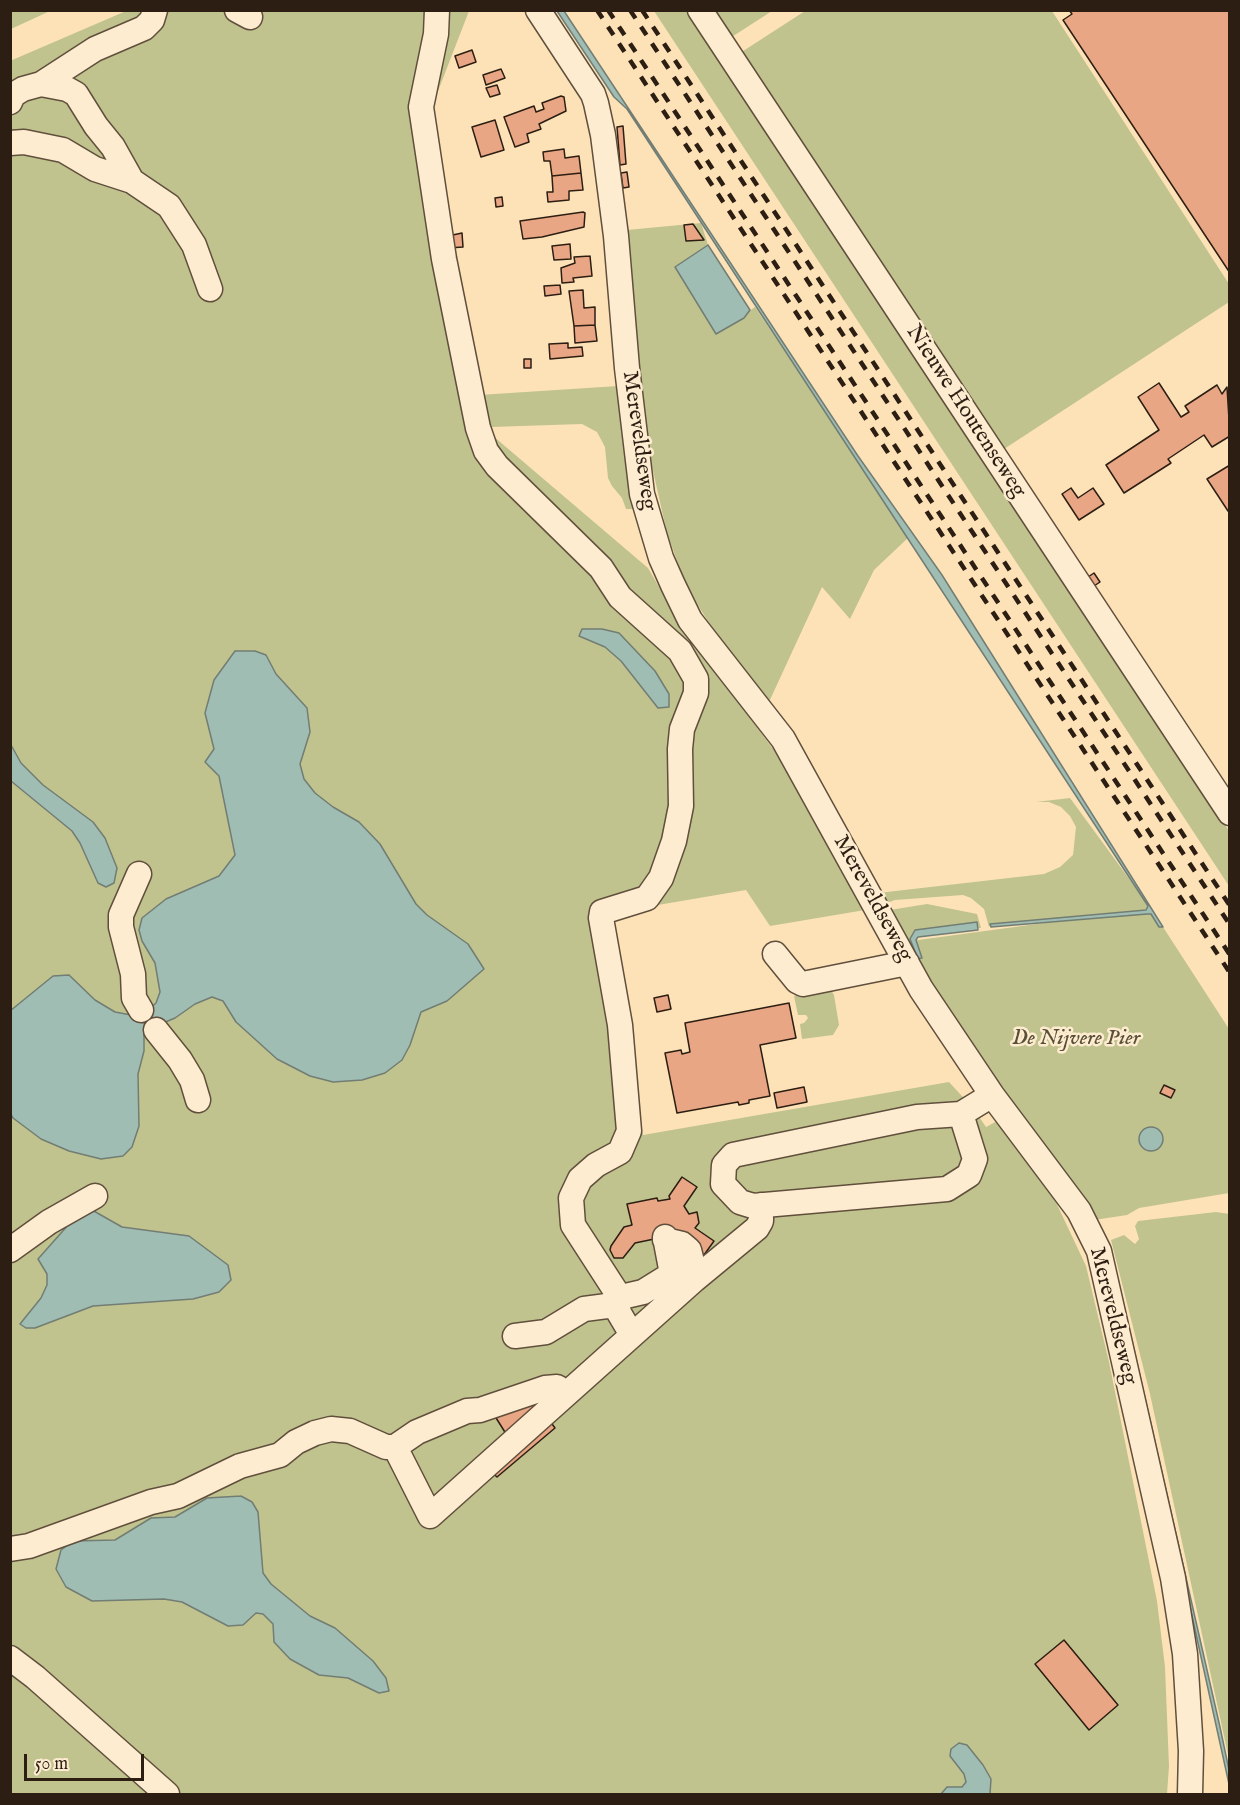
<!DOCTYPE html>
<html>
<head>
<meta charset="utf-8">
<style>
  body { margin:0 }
  #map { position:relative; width:1240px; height:1805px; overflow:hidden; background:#fde2b8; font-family:"IM FELL English",serif }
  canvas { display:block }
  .frame { position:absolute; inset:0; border:12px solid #2c1e12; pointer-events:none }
  .scale { position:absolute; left:24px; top:1754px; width:120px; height:27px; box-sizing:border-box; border:3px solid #2c1e12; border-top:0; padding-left:8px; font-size:18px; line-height:21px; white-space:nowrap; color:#2c1e12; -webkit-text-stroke:4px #feecd1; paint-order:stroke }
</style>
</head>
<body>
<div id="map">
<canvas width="1240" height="1805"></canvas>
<div class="frame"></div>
<div class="scale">50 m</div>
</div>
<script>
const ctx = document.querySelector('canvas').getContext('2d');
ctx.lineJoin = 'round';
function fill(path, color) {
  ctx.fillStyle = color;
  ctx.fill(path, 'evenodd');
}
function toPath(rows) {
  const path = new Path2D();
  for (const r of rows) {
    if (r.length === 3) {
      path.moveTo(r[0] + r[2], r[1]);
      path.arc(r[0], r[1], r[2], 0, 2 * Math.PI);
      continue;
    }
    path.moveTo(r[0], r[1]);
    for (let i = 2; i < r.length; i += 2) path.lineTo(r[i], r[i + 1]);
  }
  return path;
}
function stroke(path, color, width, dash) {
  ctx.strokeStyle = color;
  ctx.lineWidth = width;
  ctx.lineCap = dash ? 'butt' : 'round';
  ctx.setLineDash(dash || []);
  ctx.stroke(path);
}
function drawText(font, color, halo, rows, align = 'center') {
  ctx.font = font + ' "IM FELL English",serif';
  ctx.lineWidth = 5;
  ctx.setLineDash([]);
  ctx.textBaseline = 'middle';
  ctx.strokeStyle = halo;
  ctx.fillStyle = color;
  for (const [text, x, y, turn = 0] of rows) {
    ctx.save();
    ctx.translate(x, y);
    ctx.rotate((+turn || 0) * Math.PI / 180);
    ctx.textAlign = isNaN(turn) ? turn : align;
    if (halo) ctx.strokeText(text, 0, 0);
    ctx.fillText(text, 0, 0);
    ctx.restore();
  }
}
fill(toPath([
  [11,10,50,10,50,11,11,29],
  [126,11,469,11,428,117,479,424,648,568,685,631,782,761,865,910,770,926,746,890,605,914,643,1135,949,1082,973,1108,986,1127,999,1120,1054,1198,1086,1266,1109,1362,1157,1601,1165,1667,1169,1766,1167,1794,11,1794,10,61],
  [654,11,694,11,1229,831,1229,886],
  [707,11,772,11,727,40],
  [805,11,1052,11,1229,284,1229,302,1001,451,737,55],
  [620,170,627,230,701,223,708,245,675,267,716,334,755,307,909,537,874,570,850,619,822,587,769,702,718,637,687,588,667,533,647,444,618,171],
  [618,386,638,509,626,509,622,498,612,486,608,478,605,447,597,432,582,424,491,427,479,395],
  [1070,798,1152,910,1229,1029,1229,1193,1139,1208,1127,1215,1094,1220,934,1003,890,910,927,904,977,914,981,928,978,928,977,922,915,930,911,941,1133,911,991,924,989,927,984,909,971,898,963,895,895,900,884,904,878,893,1044,874,1060,867,1073,855,1076,827,1070,816,1061,807,1049,802,1036,802],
  [825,988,831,990,834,995,839,1025,833,1035,802,1039,800,1024,804,1023,808,1018,806,1015,798,1015,794,996],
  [1216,1212,1230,1214,1229,1759,1150,1394,1111,1240,1124,1235,1135,1244,1139,1239,1135,1226,1138,1221]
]), '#c0c38e');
const water = toPath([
  [557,11,564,11,858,456,942,575,1163,927,1159,927,1151,914,1147,914,991,927,990,924,1146,910,1148,906,627,109,614,97,557,11],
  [708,245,750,310,744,318,716,334,675,267,708,245],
  [582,629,602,629,619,633,655,671,669,694,669,707,658,708,621,661,605,647,579,636,582,629],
  [235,651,255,651,266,655,276,674,307,708,310,732,300,764,304,779,315,793,333,807,359,822,380,844,416,904,427,915,468,944,484,969,447,1001,421,1012,410,1045,402,1060,385,1073,362,1080,333,1082,310,1076,277,1059,236,1022,223,1001,212,997,195,1004,175,1018,144,1031,144,1051,138,1074,139,1126,132,1147,123,1156,101,1159,69,1151,41,1139,13,1118,10,1113,10,1011,53,976,69,975,95,1000,115,1012,131,1015,146,1012,156,1003,160,992,155,963,142,941,139,930,142,918,166,899,219,876,235,855,219,776,205,762,214,749,205,713,214,680,235,651],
  [11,745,21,763,43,785,93,822,105,838,117,868,114,883,106,887,98,883,80,843,72,831,11,781,11,745],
  [977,922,978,930,918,937,916,940,922,958,918,959,910,939,915,930,977,922],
  [1151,1139,12],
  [85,1206,122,1227,189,1236,228,1265,231,1280,219,1292,193,1299,93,1306,35,1328,26,1328,20,1324,41,1298,47,1285,47,1274,38,1259,85,1206],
  [1116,1271,1220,1727,1229,1770,1229,1784,1116,1271],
  [241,1496,252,1502,258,1512,263,1573,271,1584,310,1616,335,1628,373,1661,386,1678,389,1691,379,1693,348,1678,319,1675,290,1659,274,1642,273,1624,263,1614,256,1613,243,1625,228,1626,182,1602,164,1599,92,1601,66,1587,56,1569,61,1550,73,1541,115,1540,151,1518,175,1517,207,1498,241,1496],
  [959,1743,967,1745,983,1765,991,1779,990,1794,941,1794,947,1787,962,1787,966,1782,964,1774,950,1756,951,1749,959,1743]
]);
fill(water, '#a0bdb4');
stroke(water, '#727d73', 1.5);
const building = toPath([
  [1069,10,1230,10,1230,273,1063,20,1072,14,1069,10],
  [472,50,476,62,459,68,455,56,472,50],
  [501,69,505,78,486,85,483,75,501,69],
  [497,85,500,94,490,97,486,88,497,85],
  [561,96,564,97,566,111,539,124,541,129,527,134,529,142,515,147,504,117,534,106,536,112,544,109,542,103,561,96],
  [495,120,504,150,481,157,472,127,495,120],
  [623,126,626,164,620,165,617,127,623,126],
  [564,149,565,158,579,156,581,173,552,176,550,161,544,161,543,152,564,149],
  [627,172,629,187,623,188,621,173,627,172],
  [581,173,583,190,569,191,569,200,548,202,547,192,553,192,552,176,581,173],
  [502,197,503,206,496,207,495,198,502,197],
  [583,212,585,213,584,227,542,237,523,239,520,221,583,212],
  [693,224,704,240,686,241,684,225,693,224],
  [462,233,463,247,449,248,448,236,462,233],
  [570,244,571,259,554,260,552,246,570,244],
  [590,256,592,276,573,278,574,282,562,283,561,268,575,263,574,257,590,256],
  [560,285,561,294,545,296,544,286,560,285],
  [583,290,584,308,595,307,595,325,574,326,569,291,583,290],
  [595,325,597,341,575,343,574,326,595,325],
  [568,343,568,348,582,347,583,356,550,359,549,344,568,343],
  [524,359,531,359,531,368,524,368,524,359],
  [1159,383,1181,417,1189,412,1185,406,1217,385,1222,394,1227,387,1230,436,1212,447,1204,435,1168,459,1171,463,1124,493,1106,465,1159,430,1138,397,1159,383],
  [1230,465,1230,510,1228,511,1207,479,1230,465],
  [1071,488,1078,498,1093,488,1104,504,1079,520,1062,494,1071,488],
  [1094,573,1100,582,1094,586,1088,577,1094,573],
  [668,995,671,1009,657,1012,654,998,668,995],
  [789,1003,796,1038,760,1045,770,1096,749,1100,749,1103,739,1105,738,1102,677,1113,665,1053,681,1050,682,1054,690,1052,685,1023,789,1003],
  [1164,1085,1175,1090,1171,1098,1160,1093,1164,1085],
  [804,1087,807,1102,777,1108,774,1093,804,1087],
  [682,1177,697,1187,684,1206,689,1214,697,1212,699,1223,695,1228,714,1241,704,1255,678,1234,635,1243,623,1258,614,1258,610,1250,611,1246,624,1227,632,1225,627,1204,657,1198,658,1201,670,1199,669,1196,682,1177],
  [554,1399,508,1437,493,1413,554,1399],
  [547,1417,555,1428,497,1477,488,1469,547,1417],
  [1064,1640,1118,1705,1089,1730,1035,1664,1064,1640]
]);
fill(building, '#e8a684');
stroke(building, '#2c1e12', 1.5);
const minor = toPath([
  [237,10,250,17],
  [437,10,436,34,421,107,444,259,478,428,486,451,497,466,601,568,620,597,680,651,696,679,696,693,682,729,680,749,681,806,674,841,661,878,647,898,602,912,601,918,620,1025,629,1131,620,1152,596,1165,580,1179,571,1198,573,1225,615,1290,619,1313,632,1335],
  [538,10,593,94,596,103,603,135,616,236,627,368,642,494,661,558,673,585,690,620,783,739,921,989,992,1095,1079,1211,1099,1251,1173,1578,1185,1654,1191,1751,1190,1794],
  [700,10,1230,813],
  [41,84,67,89,76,94,96,126,113,147,132,181,169,206,194,245,210,289],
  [10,102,13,95,23,89,41,84,95,49,144,28,152,20,155,10],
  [10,143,24,142,63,150,95,169,132,181],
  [139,874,121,915,121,927,133,974,134,998,141,1010],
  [775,954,797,981,803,984,907,963],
  [156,1030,180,1060,192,1080,198,1100],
  [961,1114,975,1159,969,1175,947,1189,753,1206,740,1202,723,1184,724,1165,733,1155,917,1117,961,1114,992,1095],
  [665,1237,672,1274,682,1283],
  [665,1240,682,1244,689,1250,696,1278],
  [10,1250,49,1222,95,1196],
  [515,1336,546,1332,584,1309,607,1306,617,1298,643,1292,672,1274],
  [395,1447,430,1516,694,1280,757,1228,761,1221,761,1205],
  [10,1549,29,1546,151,1502,178,1496,240,1466,280,1455,296,1442,315,1433,331,1429,350,1431,386,1447,395,1447,417,1432,467,1411,480,1410,545,1388,557,1387,566,1394],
  [10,1658,35,1677,167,1794]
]);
stroke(minor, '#604f3c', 27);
stroke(minor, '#feecd1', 24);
stroke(toPath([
  [597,10,1230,973],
  [608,10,1230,955],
  [630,10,1230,925],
  [642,10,1230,906]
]), '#2c1e12', 4.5, [10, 10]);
drawText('22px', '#2c1e12', '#feecd1', [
  ["Nieuwe Houtenseweg",965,412,57],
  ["Mereveldseweg",638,441,82],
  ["Mereveldseweg",872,899,61],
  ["Mereveldseweg",1112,1316,76]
]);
drawText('italic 22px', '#585037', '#feecd1', [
  ["De Nijvere Pier",1076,1039]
]);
</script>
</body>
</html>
